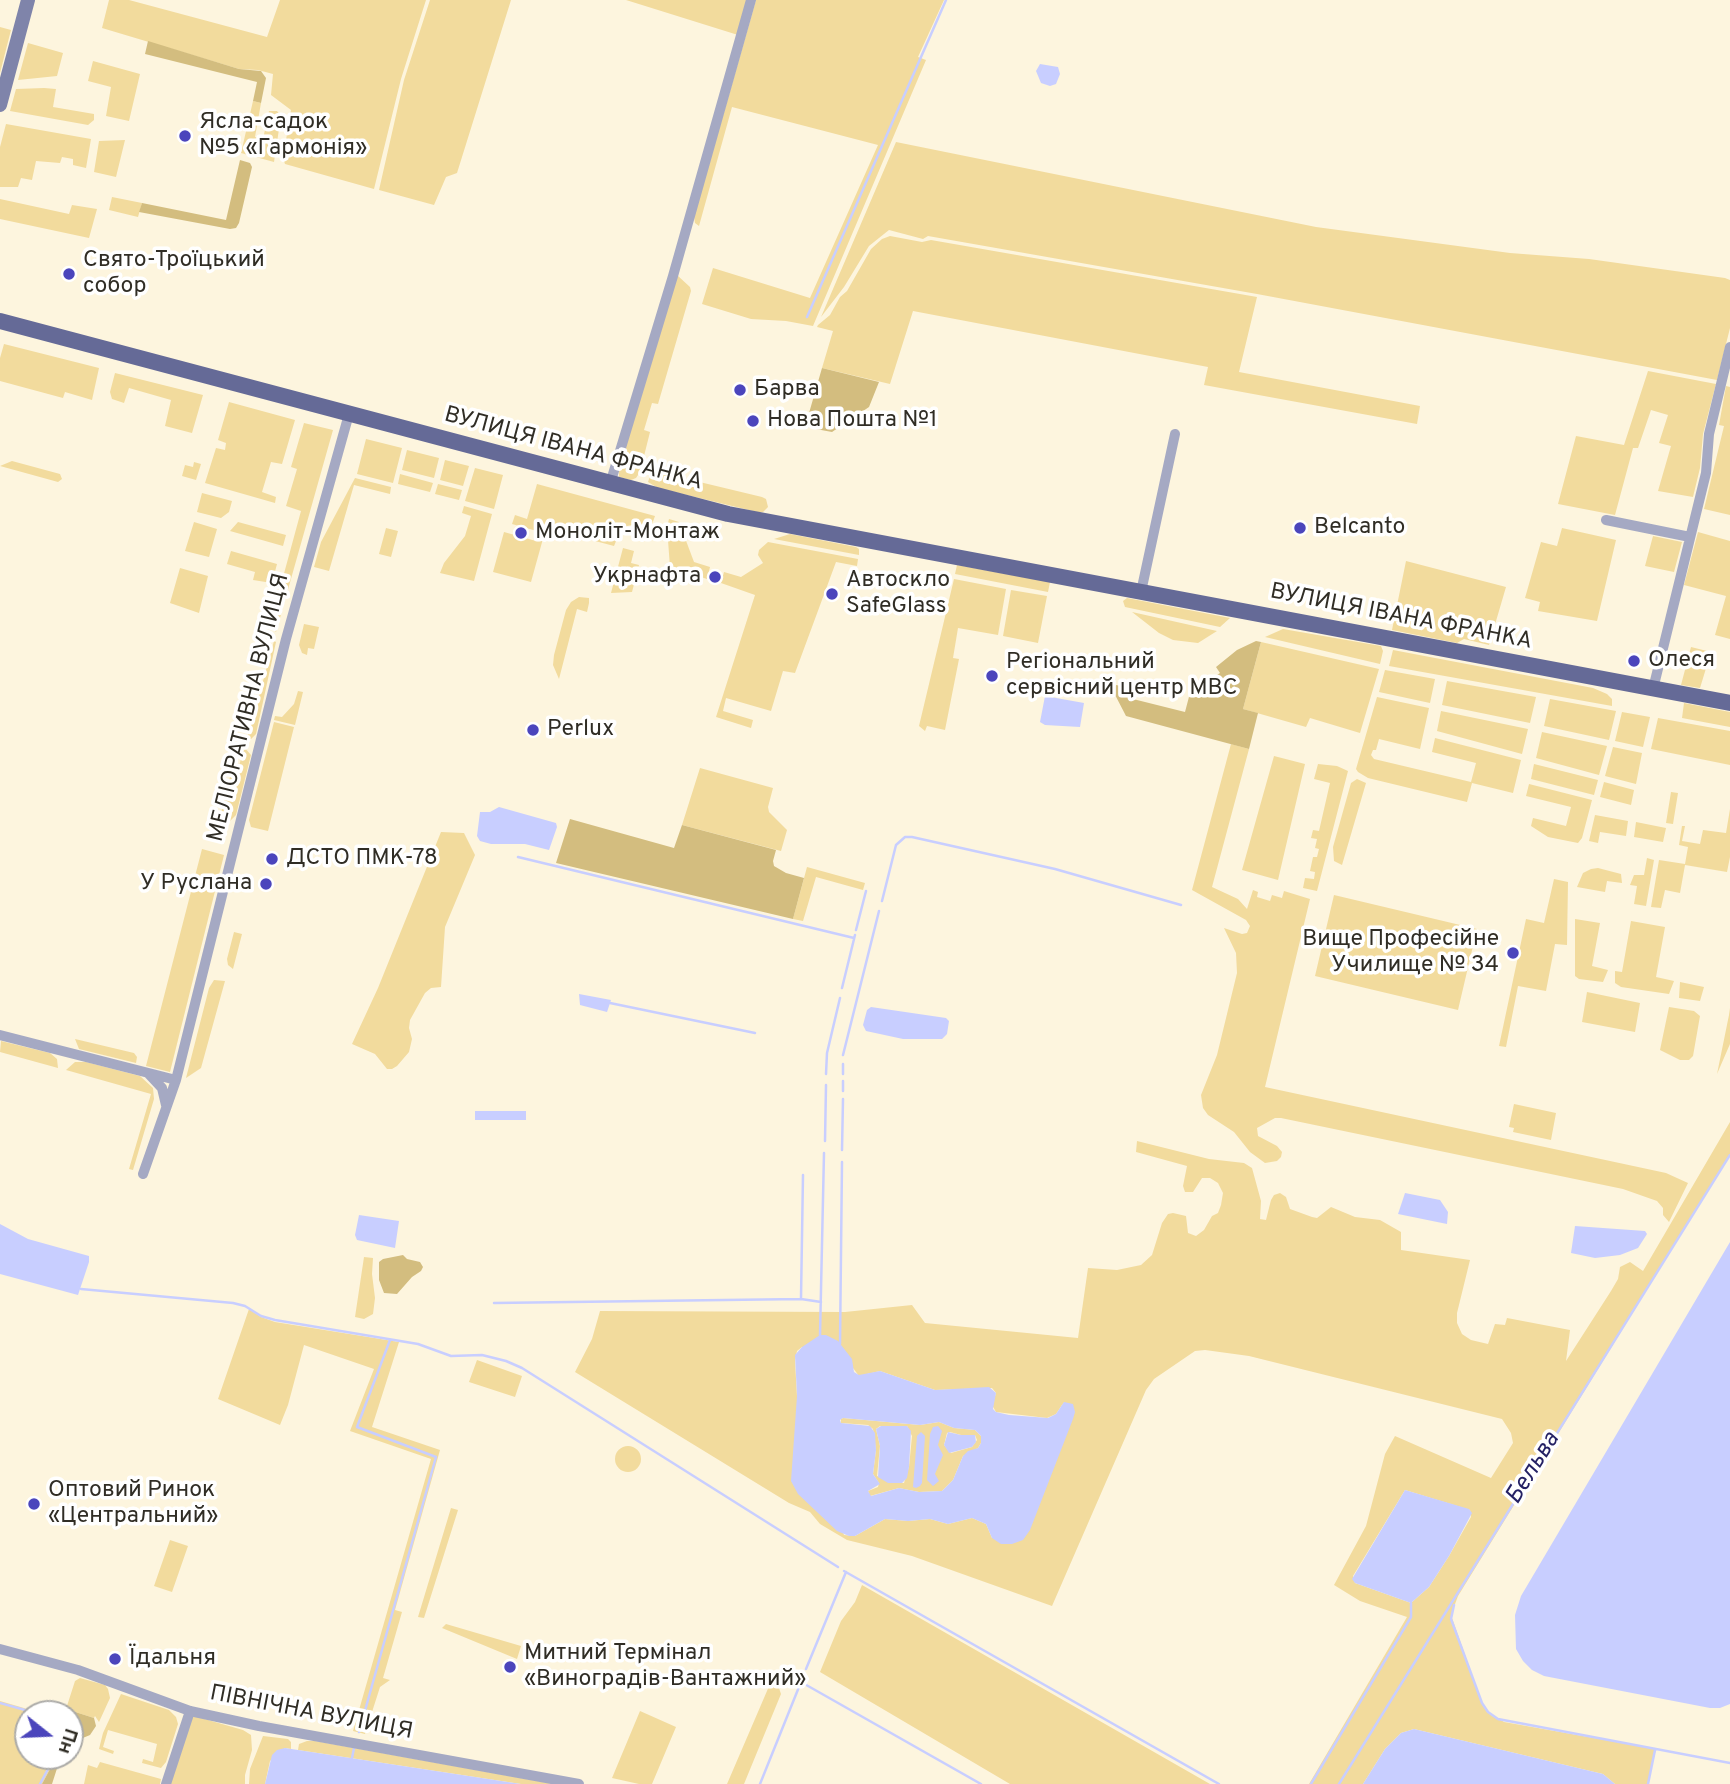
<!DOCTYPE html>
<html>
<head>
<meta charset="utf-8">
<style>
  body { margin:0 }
  #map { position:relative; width:1730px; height:1784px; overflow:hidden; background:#fdf5de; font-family:Overpass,sans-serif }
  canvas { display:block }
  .north { position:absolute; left:14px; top:1700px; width:70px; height:70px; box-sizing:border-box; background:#fff; border:2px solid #acaba8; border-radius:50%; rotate:108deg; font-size:19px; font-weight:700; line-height:28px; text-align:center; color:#302d25 }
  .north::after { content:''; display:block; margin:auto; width:24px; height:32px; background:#4b45bc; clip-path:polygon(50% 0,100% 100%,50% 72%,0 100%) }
</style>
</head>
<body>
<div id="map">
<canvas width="1730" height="1784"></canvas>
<div class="north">Пн</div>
</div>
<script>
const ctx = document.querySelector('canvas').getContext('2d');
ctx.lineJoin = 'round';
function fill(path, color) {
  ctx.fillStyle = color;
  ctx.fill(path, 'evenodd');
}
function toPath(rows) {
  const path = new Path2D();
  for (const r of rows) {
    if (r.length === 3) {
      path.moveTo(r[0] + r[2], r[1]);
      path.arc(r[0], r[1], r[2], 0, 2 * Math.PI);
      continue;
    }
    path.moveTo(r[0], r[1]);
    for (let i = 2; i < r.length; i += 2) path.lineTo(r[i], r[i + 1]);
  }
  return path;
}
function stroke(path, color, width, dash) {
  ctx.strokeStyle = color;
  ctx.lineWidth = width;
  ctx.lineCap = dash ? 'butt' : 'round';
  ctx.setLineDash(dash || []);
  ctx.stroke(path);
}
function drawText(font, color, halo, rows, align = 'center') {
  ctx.font = font + ' Overpass,sans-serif';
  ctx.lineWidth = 7;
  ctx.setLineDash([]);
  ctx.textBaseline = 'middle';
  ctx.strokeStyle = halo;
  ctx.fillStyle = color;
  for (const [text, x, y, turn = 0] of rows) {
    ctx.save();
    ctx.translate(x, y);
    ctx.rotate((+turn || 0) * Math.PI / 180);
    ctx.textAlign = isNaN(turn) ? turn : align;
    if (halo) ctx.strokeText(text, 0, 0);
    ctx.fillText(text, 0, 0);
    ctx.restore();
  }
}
fill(toPath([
  [109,0,129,0,267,37,280,0,426,0,401,79,374,189,285,164,283,158,291,110,271,95,273,74,258,70,239,69,102,28],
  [430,0,511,0,457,173,446,177,434,205,379,190,404,80],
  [626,0,748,0,738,35],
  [756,0,944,0,918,57,926,60,813,326,786,321,751,319,702,304,713,268,810,298,878,145,732,107,699,226,695,223,694,217],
  [0,27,11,30,0,73],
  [28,43,63,53,57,76,18,80],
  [93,61,140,74,129,121,106,116,111,87,88,81],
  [44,88,56,89,53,107,94,114,94,120,88,125,10,111,16,89],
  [253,101,261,103,255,137,263,139,269,111,277,111,281,116,274,162,241,153],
  [6,124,91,139,86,168,73,165,73,159,62,157,60,163,36,161,32,180,21,178,18,187,0,187,0,147],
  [125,140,116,177,94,172,99,141],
  [896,142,1316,227,1510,253,1589,259,1725,278,1730,280,1730,328,1717,380,1257,294,928,236,923,239,889,230,869,246,844,287,821,317],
  [112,197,142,203,138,217,109,210],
  [0,199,69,214,72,205,97,209,89,238,0,219],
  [890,236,922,242,931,240,1257,297,1239,372,1420,406,1417,424,1204,385,1208,367,913,311,890,384,822,368,833,331,817,327,818,325,830,315,840,297,847,291,871,249,882,239],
  [677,275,690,287,691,291,658,404,652,403,644,430,650,432,640,472,636,478,631,480,619,477,619,469],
  [4,344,99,368,92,400,65,392,63,398,0,381,0,358],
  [1648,371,1716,384,1703,434,1700,468,1693,497,1658,491,1671,446,1659,443,1668,415,1651,410,1638,448,1633,448,1615,515,1558,504,1576,436,1624,445],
  [115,373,203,395,192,433,165,426,171,400,129,388,124,403,112,399,110,392],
  [1726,386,1730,387,1730,515,1704,509,1724,426,1719,425],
  [229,402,295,420,282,464,271,462,262,492,276,497,275,503,205,483,216,448,225,450,226,443,218,440],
  [304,423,333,430,276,632,270,625,301,511,286,506,297,469,291,467],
  [366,439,402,448,393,483,357,474],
  [407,450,439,458,434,478,402,470],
  [445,460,469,466,463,486,440,480],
  [12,461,60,474,62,479,58,482,0,466],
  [194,462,201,464,196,480,182,476,185,465,193,467],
  [475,468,503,475,494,509,465,501],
  [658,472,762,497,766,499,768,507,763,512,757,512,658,488,648,482,651,473],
  [400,474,433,483,430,492,398,484],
  [355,478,391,487,390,494,354,485,329,571,314,567,321,542],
  [438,484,462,490,459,500,435,494],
  [537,484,655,516,651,527,638,524,627,526,619,534,614,546,546,528,544,533,512,524,515,515,527,519],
  [202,493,232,501,229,512,221,518,197,512],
  [464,506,492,514,474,581,440,573,444,563,465,536,471,516,462,513],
  [669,519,679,522,694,562,710,567,707,579,670,567,667,527],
  [194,522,217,529,209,557,185,551],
  [238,522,286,535,283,546,230,531],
  [386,528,398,531,391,557,379,554],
  [1562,528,1616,540,1597,621,1538,611,1540,602,1525,598,1541,542,1557,546],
  [504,532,536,541,538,533,544,535,531,582,493,572],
  [1698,532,1730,541,1730,639,1715,635,1726,596,1684,585],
  [790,534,856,547,859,549,859,555,774,539],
  [1653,536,1682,542,1674,572,1645,566],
  [768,542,858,559,857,566,836,562,795,673,783,671,771,711,726,698,723,711,753,720,751,728,716,717,755,595,721,583,724,572,741,577,763,563,758,555,759,550],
  [623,548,634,551,631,563,639,565,632,592,611,593],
  [231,551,277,564,272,583,253,580,255,572,227,564],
  [1406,561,1506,587,1489,645,1464,639,1457,643,1392,630],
  [957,565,1050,582,1048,592,955,574],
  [180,568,208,576,199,613,170,603],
  [954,579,1006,589,998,635,958,628,953,658,959,659,945,730,927,726,925,731,919,726],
  [1011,590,1047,596,1038,643,1003,636],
  [579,597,589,598,589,603,587,612,577,609,559,679,553,665,554,655,566,610,571,602],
  [1127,598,1230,618,1220,627,1125,607,1123,601],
  [1132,612,1217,631,1198,643,1173,640,1159,633],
  [304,624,319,627,314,649,308,648,307,655,302,653,299,645],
  [1283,629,1381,646,1383,651,1380,664,1265,637],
  [274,641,276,642,256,734,251,739,247,739],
  [1261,642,1379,669,1360,733,1310,718,1306,727,1243,709],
  [1691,647,1711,652,1700,688,1681,685],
  [1393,650,1593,688,1607,694,1612,699,1612,706,1389,666],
  [1385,670,1435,679,1430,703,1379,692],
  [1447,681,1536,697,1530,723,1442,705],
  [298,691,303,692,295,725,274,720,275,716,282,717,294,704],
  [1377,697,1429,708,1420,749,1379,739,1376,750,1373,750,1371,755,1374,759,1471,782,1476,763,1432,752,1435,738,1521,760,1513,793,1472,783,1467,802,1368,778,1358,772,1356,769],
  [1550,699,1616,711,1609,740,1544,726],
  [1684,703,1730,712,1730,727,1682,718],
  [1441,711,1528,729,1522,754,1437,731],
  [1622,712,1650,717,1643,747,1615,741],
  [1658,718,1730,731,1730,765,1651,749],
  [274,722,294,727,268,831,251,827,249,820],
  [1542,732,1607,746,1599,775,1536,758],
  [1231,744,1249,749,1212,887,1238,899,1247,909,1253,890,1258,892,1257,897,1270,901,1272,895,1282,898,1284,891,1310,899,1265,1087,1666,1173,1688,1183,1669,1222,1663,1215,1663,1208,1657,1201,1623,1189,1281,1118,1275,1118,1257,1128,1258,1136,1277,1146,1282,1152,1281,1157,1277,1161,1265,1163,1250,1152,1234,1132,1208,1115,1203,1108,1201,1095,1217,1055,1237,973,1236,953,1224,928,1242,934,1247,933,1250,926,1246,920,1192,890],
  [244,747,251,755,236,815,229,822,219,821,232,769,238,770],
  [1613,747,1642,753,1636,784,1605,776],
  [1274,756,1305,764,1278,880,1242,870],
  [1318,764,1337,766,1348,771,1317,891,1303,888,1305,878,1314,879,1315,872,1310,871,1313,857,1317,857,1319,849,1315,848,1317,839,1311,838,1313,830,1319,831,1330,783,1314,779],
  [1534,764,1598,780,1594,795,1531,779],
  [700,768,773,788,768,807,769,812,787,830,781,851,682,825],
  [1357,779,1366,783,1342,865,1334,861,1333,847,1351,783],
  [1604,782,1634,790,1631,805,1600,797],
  [1529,784,1592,800,1582,838,1578,843,1548,837,1531,826,1533,818,1566,826,1571,807,1526,796],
  [1671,792,1678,793,1673,824,1666,823],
  [1730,809,1730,857,1727,872,1685,865,1680,893,1665,890,1661,908,1651,907,1659,860,1685,864,1688,847,1679,845,1682,826,1685,826,1682,841,1700,844,1703,830,1726,833],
  [1595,815,1628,821,1626,836,1600,832,1598,843,1589,841],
  [1636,822,1666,828,1663,842,1634,837],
  [441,832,464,833,475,855,445,927,441,987,431,988,425,993,410,1020,409,1028,412,1039,409,1052,397,1066,392,1069,387,1069,375,1054,352,1044,378,988],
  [202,849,224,855,170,1072,146,1066],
  [1647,858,1654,860,1646,906,1634,904,1637,886,1630,885,1634,875,1644,875],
  [807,867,865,883,863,890,816,877,803,921,793,919],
  [1598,868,1621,874,1622,883,1607,881,1605,892,1577,887,1583,873,1591,869],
  [1554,879,1568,882,1567,945,1555,944,1546,991,1518,986,1506,1047,1499,1046,1526,919,1544,923],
  [1334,895,1477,929,1458,1010,1315,976],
  [1575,919,1600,923,1592,966,1608,970,1603,982,1579,979,1575,976],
  [1631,921,1665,927,1656,977,1674,981,1669,994,1621,987,1615,983,1615,971,1622,972],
  [234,932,242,934,233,969,228,965,227,959],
  [214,980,225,981,201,1068,186,1078,209,988],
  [1680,982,1704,987,1700,1001,1679,998],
  [1587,992,1640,1003,1635,1032,1582,1022],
  [1669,1007,1694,1011,1700,1016,1693,1056,1689,1060,1680,1060,1660,1050],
  [1730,1008,1730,1044,1717,1074,1729,1015],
  [75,1039,134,1053,137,1057,136,1063,79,1049],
  [1,1041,50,1053,57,1059,58,1068,0,1052],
  [75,1062,86,1062,140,1076,153,1088,154,1099,133,1170,129,1169,151,1094,66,1070],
  [1514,1104,1556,1113,1551,1140,1513,1132,1514,1128,1509,1127],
  [1730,1122,1730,1155,1458,1596,1451,1615,1482,1703,1488,1712,1504,1722,1656,1749,1648,1784,1615,1784,1603,1774,1414,1729,1401,1733,1385,1749,1363,1784,1309,1784,1407,1617,1360,1601,1334,1585,1366,1526,1385,1454,1395,1436,1491,1478,1513,1443,1511,1433,1502,1419,1249,1356,1205,1350,1195,1351,1154,1379,1146,1390,1052,1606,912,1556,847,1540,820,1524,810,1512,789,1503,575,1372,592,1339,600,1311,845,1312,912,1305,925,1323,1078,1338,1088,1268,1117,1270,1141,1265,1152,1255,1162,1223,1168,1214,1173,1213,1186,1216,1188,1233,1196,1236,1204,1230,1212,1216,1218,1213,1221,1205,1223,1193,1218,1183,1210,1178,1202,1178,1193,1192,1185,1192,1183,1186,1187,1166,1136,1152,1137,1141,1209,1159,1244,1163,1252,1168,1261,1201,1260,1219,1266,1220,1271,1200,1274,1195,1280,1193,1286,1197,1290,1209,1312,1217,1317,1218,1331,1207,1355,1217,1380,1220,1401,1232,1401,1250,1470,1260,1457,1313,1457,1323,1462,1334,1471,1340,1488,1344,1495,1324,1505,1325,1507,1318,1570,1330,1566,1361,1611,1291,1618,1279,1620,1267,1630,1262,1643,1271],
  [802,1347,853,1368,859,1376,880,1371,935,1390,992,1388,996,1393,992,1405,996,1412,1047,1418,1056,1414,1064,1402,992,1538,986,1524,972,1518,948,1524,930,1519,908,1521,885,1519,855,1536,844,1535,797,1396,795,1361,797,1351],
  [1405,1490,1470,1510,1471,1517,1449,1556,1429,1587,1411,1603,1355,1583,1353,1576],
  [364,1257,373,1258,372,1274,375,1298,373,1314,364,1319,355,1317],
  [249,1309,261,1317,275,1322,399,1342,372,1427,440,1450,395,1610,402,1612,383,1678,390,1680,380,1687,365,1734,353,1731,431,1459,350,1431,374,1369,304,1345,288,1405,280,1425,218,1399],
  [477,1360,522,1376,515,1397,469,1382],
  [843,1418,920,1425,939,1422,954,1428,975,1430,981,1436,981,1443,978,1448,963,1456,953,1480,942,1491,919,1492,899,1488,870,1496,868,1491,878,1487,879,1483,873,1474,876,1450,873,1429,868,1425,841,1423,841,1419],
  [880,1426,907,1426,912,1436,909,1467,904,1483,895,1483,877,1476,880,1446,876,1429],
  [950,1432,961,1435,975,1435,977,1440,972,1447,951,1453,944,1445,947,1433],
  [628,1459,13],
  [451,1508,458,1510,424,1618,418,1617],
  [170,1540,188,1546,172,1592,154,1586],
  [862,1585,1210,1784,1010,1784,820,1672,841,1621,855,1602],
  [446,1624,521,1646,517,1659,442,1628],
  [80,1678,105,1685,108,1689,110,1698,99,1722,95,1716,94,1718,66,1709,75,1681],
  [770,1684,779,1688,781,1694,744,1784,727,1784],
  [121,1694,169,1710,176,1717,178,1724,166,1762,161,1768,142,1763,143,1759,153,1762,157,1744,108,1730,103,1747,114,1751,113,1754,99,1749,103,1733],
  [0,1701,41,1713,28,1714,28,1756,57,1756,42,1784,0,1784],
  [640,1711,676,1727,652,1784,639,1784,612,1778],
  [194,1716,243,1730,251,1735,252,1750,245,1775,245,1784,170,1784,190,1719],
  [263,1736,288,1739,291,1742,291,1749,285,1748,270,1761,265,1784,249,1784,250,1769],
  [307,1741,315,1741,554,1784,521,1784,298,1750,299,1744],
  [100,1762,161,1779,160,1784,84,1784,88,1765,97,1768]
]), '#f2db9d');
fill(toPath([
  [148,41,239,69,261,71,266,78,261,103,253,101,257,82,145,54],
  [240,160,250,163,252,167,239,223,236,228,230,229,139,212,142,203,226,220],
  [822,368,879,382,869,407,832,432,805,427],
  [1256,641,1261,642,1243,709,1258,713,1249,749,1126,716,1112,689,1116,685,1131,688,1129,698,1185,712,1190,693,1220,673,1216,667,1237,650],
  [570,819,674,848,682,825,776,850,773,861,774,866,786,873,804,878,793,919,556,863],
  [403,1255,407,1259,420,1262,423,1267,421,1271,412,1277,397,1294,384,1293,379,1280,379,1262,383,1259],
  [66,1709,94,1718,96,1726,90,1735,78,1740,70,1737,70,1714,41,1714],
  [57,1756,61,1756,52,1784,42,1784]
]), '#d3bd7f');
fill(toPath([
  [1040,64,1058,67,1060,74,1056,84,1050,86,1041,83,1036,71],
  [1045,696,1084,703,1080,727,1045,725,1040,722],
  [499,807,556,823,557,827,549,850,525,844,491,844,480,841,477,836,480,812,490,812],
  [579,994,611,1000,607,1012,580,1005],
  [871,1007,946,1018,949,1021,947,1034,942,1039,903,1039,866,1031,863,1025,867,1010],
  [475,1111,526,1111,526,1120,475,1120],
  [1405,1193,1440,1200,1448,1212,1447,1224,1398,1214],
  [359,1215,399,1221,395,1248,357,1240,355,1235],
  [0,1224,28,1239,89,1256,89,1262,78,1295,0,1274],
  [1575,1226,1645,1231,1647,1234,1638,1248,1620,1255,1595,1258,1571,1253],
  [1730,1242,1730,1704,1720,1708,1710,1708,1544,1676,1532,1670,1523,1661,1516,1649,1515,1615,1521,1596],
  [820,1335,826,1335,838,1341,852,1359,854,1372,859,1375,880,1371,935,1390,989,1387,996,1393,993,1409,996,1412,1009,1415,1048,1418,1056,1414,1064,1402,1073,1404,1075,1412,1073,1419,1030,1530,1023,1540,1012,1544,1001,1544,992,1538,986,1524,972,1518,948,1524,930,1519,908,1521,885,1519,855,1536,849,1536,837,1531,798,1494,791,1481,797,1396,795,1355,802,1347],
  [843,1418,920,1425,939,1422,954,1428,975,1430,981,1436,981,1443,978,1448,968,1451,963,1456,953,1480,942,1491,919,1492,899,1488,871,1496,868,1491,880,1484,873,1474,876,1450,875,1433,870,1426,841,1423,840,1420],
  [881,1426,907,1426,911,1431,909,1467,907,1478,902,1483,888,1483,878,1477,880,1446,876,1429],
  [938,1426,942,1431,938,1445,943,1455,935,1474,939,1481,933,1486,927,1480,930,1434,933,1427],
  [921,1432,925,1436,922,1483,920,1486,916,1488,913,1487,917,1436],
  [948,1432,961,1435,975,1435,976,1442,972,1447,949,1453,944,1445],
  [1405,1490,1469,1509,1472,1513,1449,1556,1429,1587,1411,1603,1355,1583,1352,1579],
  [1414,1729,1603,1774,1615,1784,1363,1784,1385,1749,1401,1733],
  [285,1748,298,1750,521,1784,265,1784,272,1755,277,1750]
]), '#c8ceff');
stroke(toPath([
  [807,317,946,0],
  [518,857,854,938],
  [882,901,896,845,905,837,912,837,1055,869,1181,905],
  [856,930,866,891],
  [842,988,855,935],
  [610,1003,755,1033],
  [843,1055,879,911],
  [826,1074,827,1053,840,998],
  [843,1074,843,1064],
  [843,1091,843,1081],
  [825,1141,826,1085],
  [842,1150,843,1099],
  [81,1289,233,1303,245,1306,261,1316,275,1320,418,1344,451,1356,482,1355,506,1361,522,1368,838,1567],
  [801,1298,803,1175],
  [494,1303,801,1299,821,1302],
  [820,1335,824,1153],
  [840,1344,842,1162],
  [844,1571,1219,1784],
  [1454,1605,1451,1619,1482,1703,1488,1712,1498,1719,1730,1763],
  [806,1669,846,1572],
  [801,1682,981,1784],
  [0,1703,39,1714],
  [359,1732,436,1457,357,1427,390,1340],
  [352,1758,354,1748],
  [40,1784,55,1756],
  [760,1784,803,1677],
  [1311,1784,1411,1617,1411,1603],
  [1339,1784,1730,1155],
  [1648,1784,1655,1750]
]), '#c8ceff', 2.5);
stroke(toPath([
  [610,484,673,276,751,0],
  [1606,520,1690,537],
  [1141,592,1175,434],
  [1653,689,1706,473,1709,434,1730,347],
  [0,1035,176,1080],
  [148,1073,162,1088,166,1105],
  [143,1174,176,1080,286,639,349,414],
  [0,1649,78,1670,190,1711,259,1726,579,1784],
  [166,1784,190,1711]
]), '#a5a9c3', 10);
stroke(toPath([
  [0,105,28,0]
]), '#7f84aa', 14);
stroke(toPath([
  [0,321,728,514,1730,703]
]), '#656a97', 16);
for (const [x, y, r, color] of [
  [185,136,7,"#4b45bc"],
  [69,274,7,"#4b45bc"],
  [740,390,7,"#4b45bc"],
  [753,421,7,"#4b45bc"],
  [1300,528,7,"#4b45bc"],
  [521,533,7,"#4b45bc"],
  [715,577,7,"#4b45bc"],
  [832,594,7,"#4b45bc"],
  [1634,661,7,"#4b45bc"],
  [992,676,7,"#4b45bc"],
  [533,730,7,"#4b45bc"],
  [272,859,7,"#4b45bc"],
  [266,884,7,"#4b45bc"],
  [1513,953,7,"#4b45bc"],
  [34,1504,7,"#4b45bc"],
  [115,1659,7,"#4b45bc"],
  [510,1667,7,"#4b45bc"]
]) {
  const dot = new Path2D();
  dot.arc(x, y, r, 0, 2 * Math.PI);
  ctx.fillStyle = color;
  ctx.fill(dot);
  stroke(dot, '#fff', 2.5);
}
drawText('23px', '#302d25', '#fff', [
  ["Ясла-садок",199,123],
  ["№5 «Гармонія»",199,149],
  ["Свято-Троїцький",83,261],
  ["собор",83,287],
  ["Барва",754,390],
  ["Нова Пошта №1",767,421],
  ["Belcanto",1314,528],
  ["Моноліт-Монтаж",535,533],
  ["Укрнафта",701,577,"right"],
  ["Автоскло",846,581],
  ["SafeGlass",846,607],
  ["Олеся",1648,661],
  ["Регіональний",1006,663],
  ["сервісний центр МВС",1006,689],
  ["Perlux",547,730],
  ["ДСТО ПМК-78",286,859],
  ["У Руслана",252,884,"right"],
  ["Вище Професійне",1499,940,"right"],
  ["Училище № 34",1499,966,"right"],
  ["Оптовий Ринок",48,1491],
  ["«Центральний»",48,1517],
  ["Митний Термінал",524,1654],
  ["«Виноградів-Вантажний»",524,1680],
  ["Їдальня",129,1659]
], 'left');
drawText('23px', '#302d25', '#fff', [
  ["ВУЛИЦЯ ІВАНА ФРАНКА",573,450,15],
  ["ВУЛИЦЯ ІВАНА ФРАНКА",1401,618,11],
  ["МЕЛІОРАТИВНА ВУЛИЦЯ",250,708,-76],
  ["ПІВНІЧНА ВУЛИЦЯ",311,1714,11]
]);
drawText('italic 24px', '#242164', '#fff', [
  ["Бельва",1534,1469,-58]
]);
</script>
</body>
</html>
